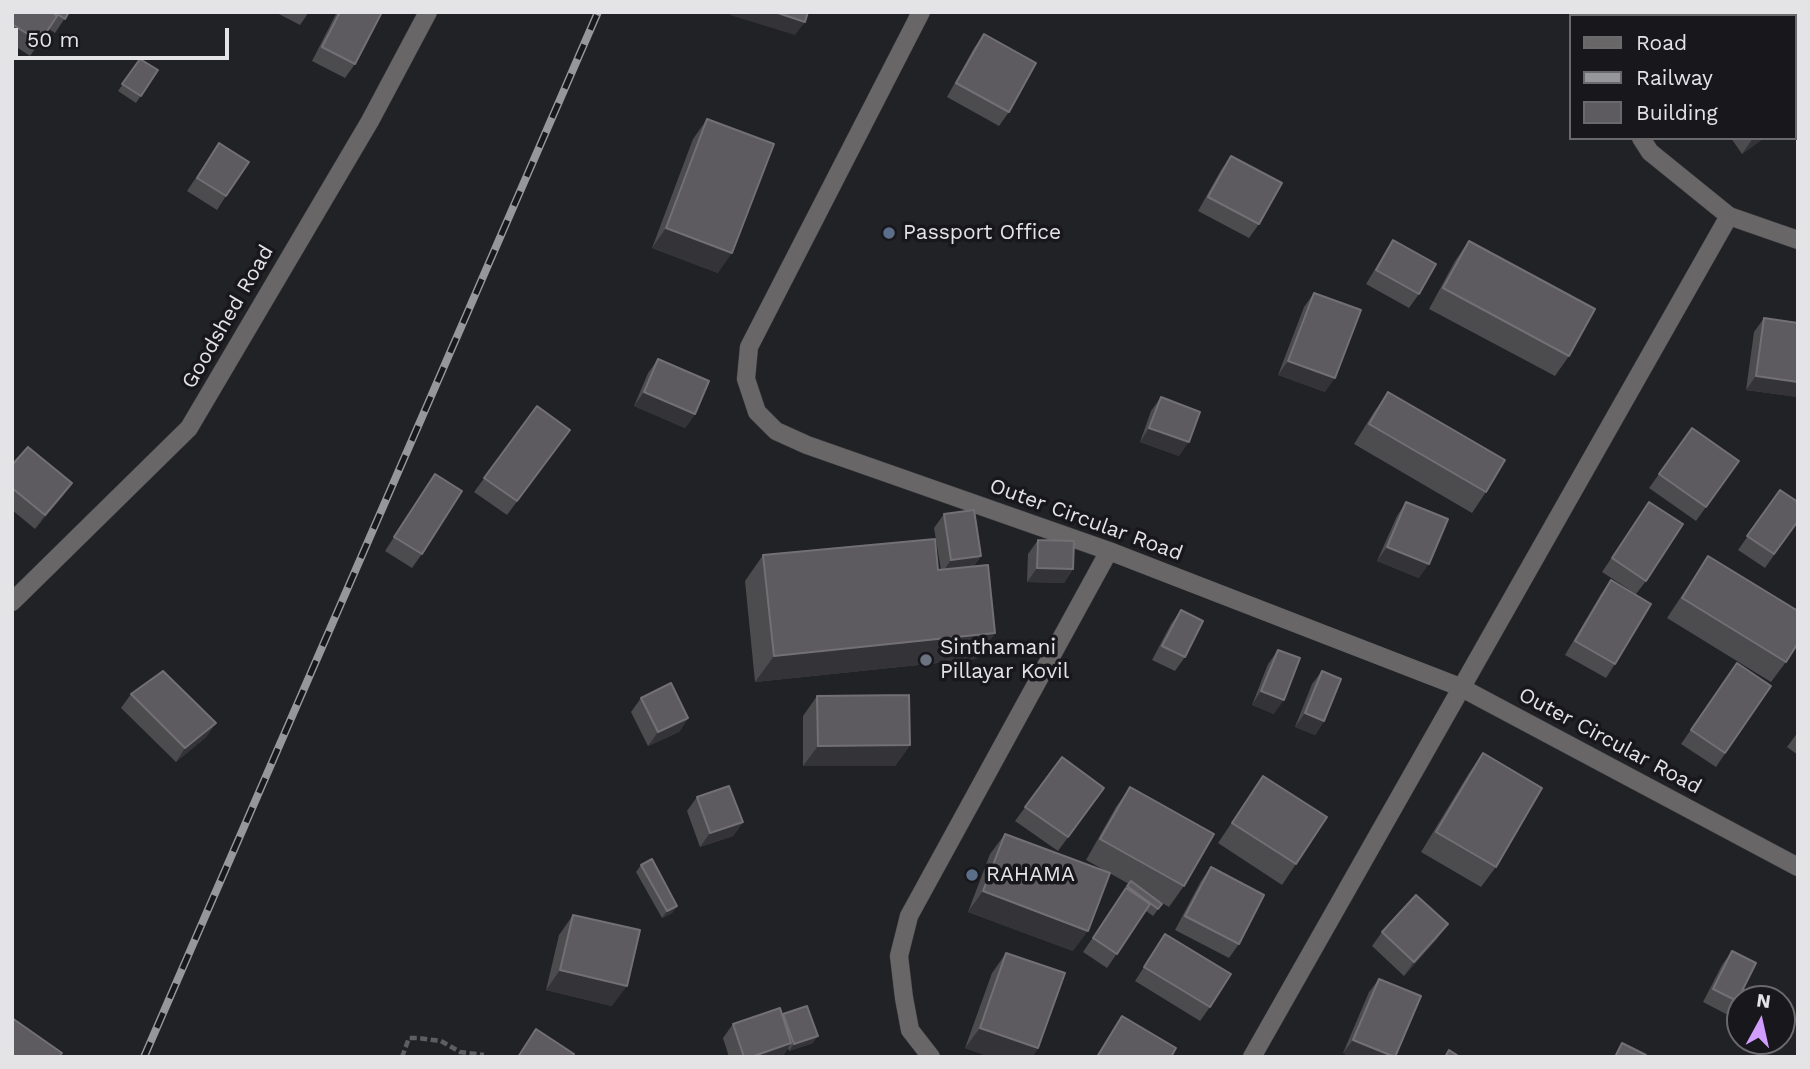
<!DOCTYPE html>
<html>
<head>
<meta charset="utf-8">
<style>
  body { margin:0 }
  #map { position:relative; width:1810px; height:1069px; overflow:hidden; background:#212225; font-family:"Work Sans",sans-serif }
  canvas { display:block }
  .frame { position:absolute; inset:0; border:14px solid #e4e4e7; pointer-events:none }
  .legend { position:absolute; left:1569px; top:14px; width:228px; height:126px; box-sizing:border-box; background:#18181c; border:2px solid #6a6a6d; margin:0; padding:9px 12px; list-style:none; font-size:21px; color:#e4e4e7 }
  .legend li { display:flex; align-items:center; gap:14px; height:35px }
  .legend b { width:35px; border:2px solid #6a6a6d }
  .north { position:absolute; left:1726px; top:985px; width:70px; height:70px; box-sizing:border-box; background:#18181c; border:2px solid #6a6a6d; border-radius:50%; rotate:8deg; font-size:19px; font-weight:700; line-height:28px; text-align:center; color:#e4e4e7 }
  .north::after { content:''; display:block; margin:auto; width:24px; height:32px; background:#d19dfe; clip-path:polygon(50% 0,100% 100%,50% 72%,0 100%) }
  .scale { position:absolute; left:14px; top:28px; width:215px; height:32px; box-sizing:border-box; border:4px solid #e4e4e7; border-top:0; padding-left:9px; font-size:21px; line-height:24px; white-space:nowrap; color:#e4e4e7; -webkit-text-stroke:5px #18181c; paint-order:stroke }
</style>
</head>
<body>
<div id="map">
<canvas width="1810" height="1069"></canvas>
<div class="frame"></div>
<ul class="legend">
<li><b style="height:9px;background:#696667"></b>Road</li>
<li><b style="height:9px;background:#96979a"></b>Railway</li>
<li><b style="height:19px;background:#5d5b5f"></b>Building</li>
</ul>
<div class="north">N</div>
<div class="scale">50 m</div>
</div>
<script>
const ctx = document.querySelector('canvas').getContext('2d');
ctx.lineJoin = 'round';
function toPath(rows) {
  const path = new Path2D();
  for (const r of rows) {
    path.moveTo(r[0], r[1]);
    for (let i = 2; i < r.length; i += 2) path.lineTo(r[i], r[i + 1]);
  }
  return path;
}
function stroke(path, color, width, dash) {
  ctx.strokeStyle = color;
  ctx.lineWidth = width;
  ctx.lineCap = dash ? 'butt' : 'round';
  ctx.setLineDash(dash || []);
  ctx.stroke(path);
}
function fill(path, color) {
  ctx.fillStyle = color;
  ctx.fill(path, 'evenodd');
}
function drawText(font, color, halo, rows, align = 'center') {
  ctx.font = font + ' "Work Sans",sans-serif';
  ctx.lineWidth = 7;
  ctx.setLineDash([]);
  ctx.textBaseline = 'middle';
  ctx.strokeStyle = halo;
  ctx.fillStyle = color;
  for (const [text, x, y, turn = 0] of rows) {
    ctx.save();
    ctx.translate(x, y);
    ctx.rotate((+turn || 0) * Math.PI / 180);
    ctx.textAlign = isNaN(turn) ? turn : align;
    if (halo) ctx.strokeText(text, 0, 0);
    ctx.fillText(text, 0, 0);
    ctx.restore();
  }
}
const minor = toPath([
  [12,602,189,428,370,121,428,12]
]);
const tertiary = toPath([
  [921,12,749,347,746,379,757,412,776,431,807,445,1109,551,1460,687,1798,867],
  [1586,12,1586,16],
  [1641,138,1650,152,1729,216,1798,240],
  [931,1057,910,1030,904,998,899,956,909,916,1109,551],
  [1252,1057,1729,216]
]);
stroke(minor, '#3c3d40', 19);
stroke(tertiary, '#3c3d40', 19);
stroke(toPath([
  [402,1057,409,1038,418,1038,441,1041,460,1052,484,1055]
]), '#5d5e61', 4.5, [7, 3.5]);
stroke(minor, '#696667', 18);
stroke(tertiary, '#696667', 18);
const rail = toPath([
  [144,1057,598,12]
]);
stroke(rail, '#96979a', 8);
stroke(rail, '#18181c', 5, [16]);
fill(toPath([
  [12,12,69,12,55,33,49,29,30,56,12,44],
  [275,12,309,12,300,25],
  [337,12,382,12,355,64,345,78,312,61],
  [1677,12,1732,12,1733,16,1678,16],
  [984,34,1009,112,999,126,947,97,974,48],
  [140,59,158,70,136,103,118,91],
  [707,119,718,273,652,248,693,139],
  [1731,138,1764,138,1742,154],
  [219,143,226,196,217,210,187,191],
  [1231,156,1259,224,1249,238,1198,211,1221,170],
  [1393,240,1419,294,1409,308,1366,284,1384,254],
  [1469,241,1569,356,1555,376,1429,309,1455,261],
  [1314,293,1325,392,1278,375,1304,307],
  [1764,318,1798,323,1798,397,1746,390,1754,332],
  [658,359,695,414,685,428,634,406,648,373],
  [1388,392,1486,492,1472,513,1354,444,1374,412],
  [1161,397,1179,456,1140,442,1151,411],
  [537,406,560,444,507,515,474,492],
  [1692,428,1739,461,1696,521,1649,488],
  [12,465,72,483,62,497,35,529,12,510],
  [435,474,422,554,412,568,385,551],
  [1780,490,1798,521,1765,568,1738,550],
  [1406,502,1419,578,1377,561,1397,516],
  [1649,502,1646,581,1636,594,1602,572],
  [944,514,981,556,973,567,995,633,976,659,755,682,745,581,763,555,941,570,934,528],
  [1038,540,1073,569,1064,583,1027,582,1028,554],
  [1708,556,1786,662,1771,682,1667,618],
  [1611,580,1615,664,1606,678,1565,655,1601,594],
  [1181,610,1185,657,1175,671,1152,660,1171,624],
  [1278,650,1274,714,1252,705,1268,664],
  [1737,663,1771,686,1716,767,1681,744],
  [1322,671,1324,721,1315,735,1295,727,1312,684],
  [131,694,216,723,206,737,176,762,121,708],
  [817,696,910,745,895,766,803,766,803,716],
  [641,698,688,718,679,732,648,746,631,712],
  [1798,732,1798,755,1787,747],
  [1483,753,1496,867,1481,887,1421,852,1469,773],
  [1062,757,1104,788,1058,851,1015,821],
  [1263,776,1296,864,1282,885,1218,843],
  [1130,787,1184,886,1169,907,1155,899,1162,904,1153,916,1146,911,1107,968,1083,952,1129,884,1086,860,1116,807],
  [697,797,743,822,733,836,700,847,687,811],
  [1005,834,1073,951,968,912,990,854],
  [641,865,677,906,672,913,662,918,636,872],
  [1211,867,1239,944,1229,958,1175,930,1201,881],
  [573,915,612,1006,546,990,559,935],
  [1382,932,1438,938,1404,976,1372,946],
  [1165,934,1210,1007,1200,1021,1135,981],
  [1732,951,1737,1001,1728,1015,1703,1002,1722,965],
  [1006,953,1038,1048,1032,1057,990,1057,965,1048,992,973],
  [1379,979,1395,1057,1351,1057,1343,1053,1369,992],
  [783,1014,813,1043,789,1051,788,1048,782,1057,729,1057,723,1038,733,1024,782,1016],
  [1122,1016,1171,1057,1096,1057]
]), '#4c4b4e');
fill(toPath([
  [732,12,775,12,805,22,795,35,730,15],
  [1753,138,1764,138,1742,154],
  [666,228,732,253,718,273,652,248],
  [1288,361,1335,378,1325,392,1278,375],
  [1756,376,1798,382,1798,397,1746,390],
  [644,392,695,414,685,428,634,406],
  [1149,428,1189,442,1179,456,1140,442],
  [72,483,62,497,35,529,45,515],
  [1387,547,1429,564,1419,578,1377,561],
  [981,556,971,569,941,574,951,560],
  [1037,568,1073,569,1064,583,1027,582],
  [995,633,976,659,755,682,774,656],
  [1261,691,1284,700,1274,714,1252,705],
  [1305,713,1324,721,1315,735,1295,727],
  [688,718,679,732,648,746,658,732],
  [216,723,206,737,176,762,185,748],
  [910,745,895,766,803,766,818,746],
  [743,822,733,836,700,847,710,833],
  [983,891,1088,931,1073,951,968,912],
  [677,906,672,913,662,918,667,911],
  [1448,924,1438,938,1404,976,1414,962],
  [560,970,627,986,612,1006,546,990],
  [980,1028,1038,1048,1032,1057,990,1057,965,1048],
  [818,1036,813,1043,789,1051,794,1044],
  [1353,1040,1394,1057,1351,1057,1343,1053],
  [791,1043,782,1057,751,1057]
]), '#343337');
const building = toPath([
  [12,12,52,12,57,16,40,42,12,24,12,12],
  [54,12,69,12,65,19,54,12],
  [340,12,382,12,355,64,322,47,340,12],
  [775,12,808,12,805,22,775,12],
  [1690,12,1732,12,1733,16,1691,16,1690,12],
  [984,34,1036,63,1009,112,956,83,984,34],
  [140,59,158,70,141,96,122,84,140,59],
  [707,119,774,144,732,253,666,228,707,119],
  [219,143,249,162,226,196,197,178,219,143],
  [1231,156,1282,183,1259,224,1208,197,1231,156],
  [1393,240,1436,264,1419,294,1376,270,1393,240],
  [1469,241,1595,309,1569,356,1443,288,1469,241],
  [1314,293,1361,310,1335,378,1288,361,1314,293],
  [1764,318,1798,323,1798,382,1756,376,1764,318],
  [658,359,709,381,695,414,644,392,658,359],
  [1388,392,1505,460,1486,492,1369,424,1388,392],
  [1161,397,1200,412,1189,442,1149,428,1161,397],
  [537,406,570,430,517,501,484,478,537,406],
  [1692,428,1739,461,1706,507,1659,474,1692,428],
  [28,447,72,483,45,515,12,488,12,465,28,447],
  [435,474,462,491,422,554,394,537,435,474],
  [1780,490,1798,502,1798,521,1774,554,1747,536,1780,490],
  [1406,502,1448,519,1429,564,1387,547,1406,502],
  [1649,502,1683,524,1646,581,1612,558,1649,502],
  [974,510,981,556,951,560,944,514,974,510],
  [935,539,938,570,988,565,995,633,774,656,763,555,935,539],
  [1038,540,1074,541,1073,569,1037,568,1038,540],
  [1708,556,1798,611,1798,643,1786,662,1682,598,1708,556],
  [1611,580,1651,604,1615,664,1575,641,1611,580],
  [1181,610,1203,621,1185,657,1162,646,1181,610],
  [1278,650,1300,658,1284,700,1261,691,1278,650],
  [1737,663,1771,686,1725,753,1691,730,1737,663],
  [163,671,216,723,185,748,131,694,163,671],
  [1322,671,1341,679,1324,721,1305,713,1322,671],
  [671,683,688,718,658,732,641,698,671,683],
  [909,695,910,745,818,746,817,696,909,695],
  [1483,753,1542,788,1496,867,1436,832,1483,753],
  [1062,757,1104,788,1068,837,1025,807,1062,757],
  [1263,776,1327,817,1296,864,1232,823,1263,776],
  [729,786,743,822,710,833,697,797,729,786],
  [1130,787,1214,834,1184,886,1100,839,1130,787],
  [1005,834,1110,873,1088,931,983,891,1005,834],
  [652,859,677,906,667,911,641,865,652,859],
  [1211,867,1264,895,1239,944,1185,916,1211,867],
  [1131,881,1162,904,1158,909,1127,886,1131,881],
  [1126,888,1150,904,1117,954,1093,938,1126,888],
  [1416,895,1448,924,1414,962,1382,932,1416,895],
  [573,915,640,930,627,986,560,970,573,915],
  [1165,934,1231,974,1210,1007,1144,967,1165,934],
  [1732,951,1756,963,1737,1001,1713,989,1732,951],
  [1006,953,1065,973,1038,1048,980,1028,1006,953],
  [1379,979,1421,996,1395,1057,1353,1040,1379,979],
  [807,1006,818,1036,794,1044,783,1014,807,1006],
  [780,1008,791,1043,751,1057,744,1057,733,1024,780,1008],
  [1122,1016,1176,1048,1171,1057,1097,1057,1122,1016],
  [12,1018,62,1053,59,1057,12,1057,12,1018],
  [536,1029,574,1054,572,1057,518,1057,536,1029],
  [1622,1043,1646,1055,1645,1057,1615,1057,1622,1043],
  [1449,1050,1460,1057,1445,1057,1449,1050]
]);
fill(building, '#5d5b5f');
stroke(building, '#727074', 2);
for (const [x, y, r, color] of [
  [889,233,7,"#5c6f8a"],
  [926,660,7,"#6b7280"],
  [972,875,7,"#5c6f8a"]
]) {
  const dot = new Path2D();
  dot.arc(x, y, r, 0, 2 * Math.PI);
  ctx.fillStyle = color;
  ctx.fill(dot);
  stroke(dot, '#18181c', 2.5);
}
drawText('21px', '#e4e4e7', '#18181c', [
  ["Passport Office",903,233],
  ["Sinthamani",940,648],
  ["Pillayar Kovil",940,672],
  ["RAHAMA",986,875]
], 'left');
drawText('21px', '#e4e4e7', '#18181c', [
  ["Goodshed Road",228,317,-60],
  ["Outer Circular Road",1086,520,20],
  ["Outer Circular Road",1610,741,28]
]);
</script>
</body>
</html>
